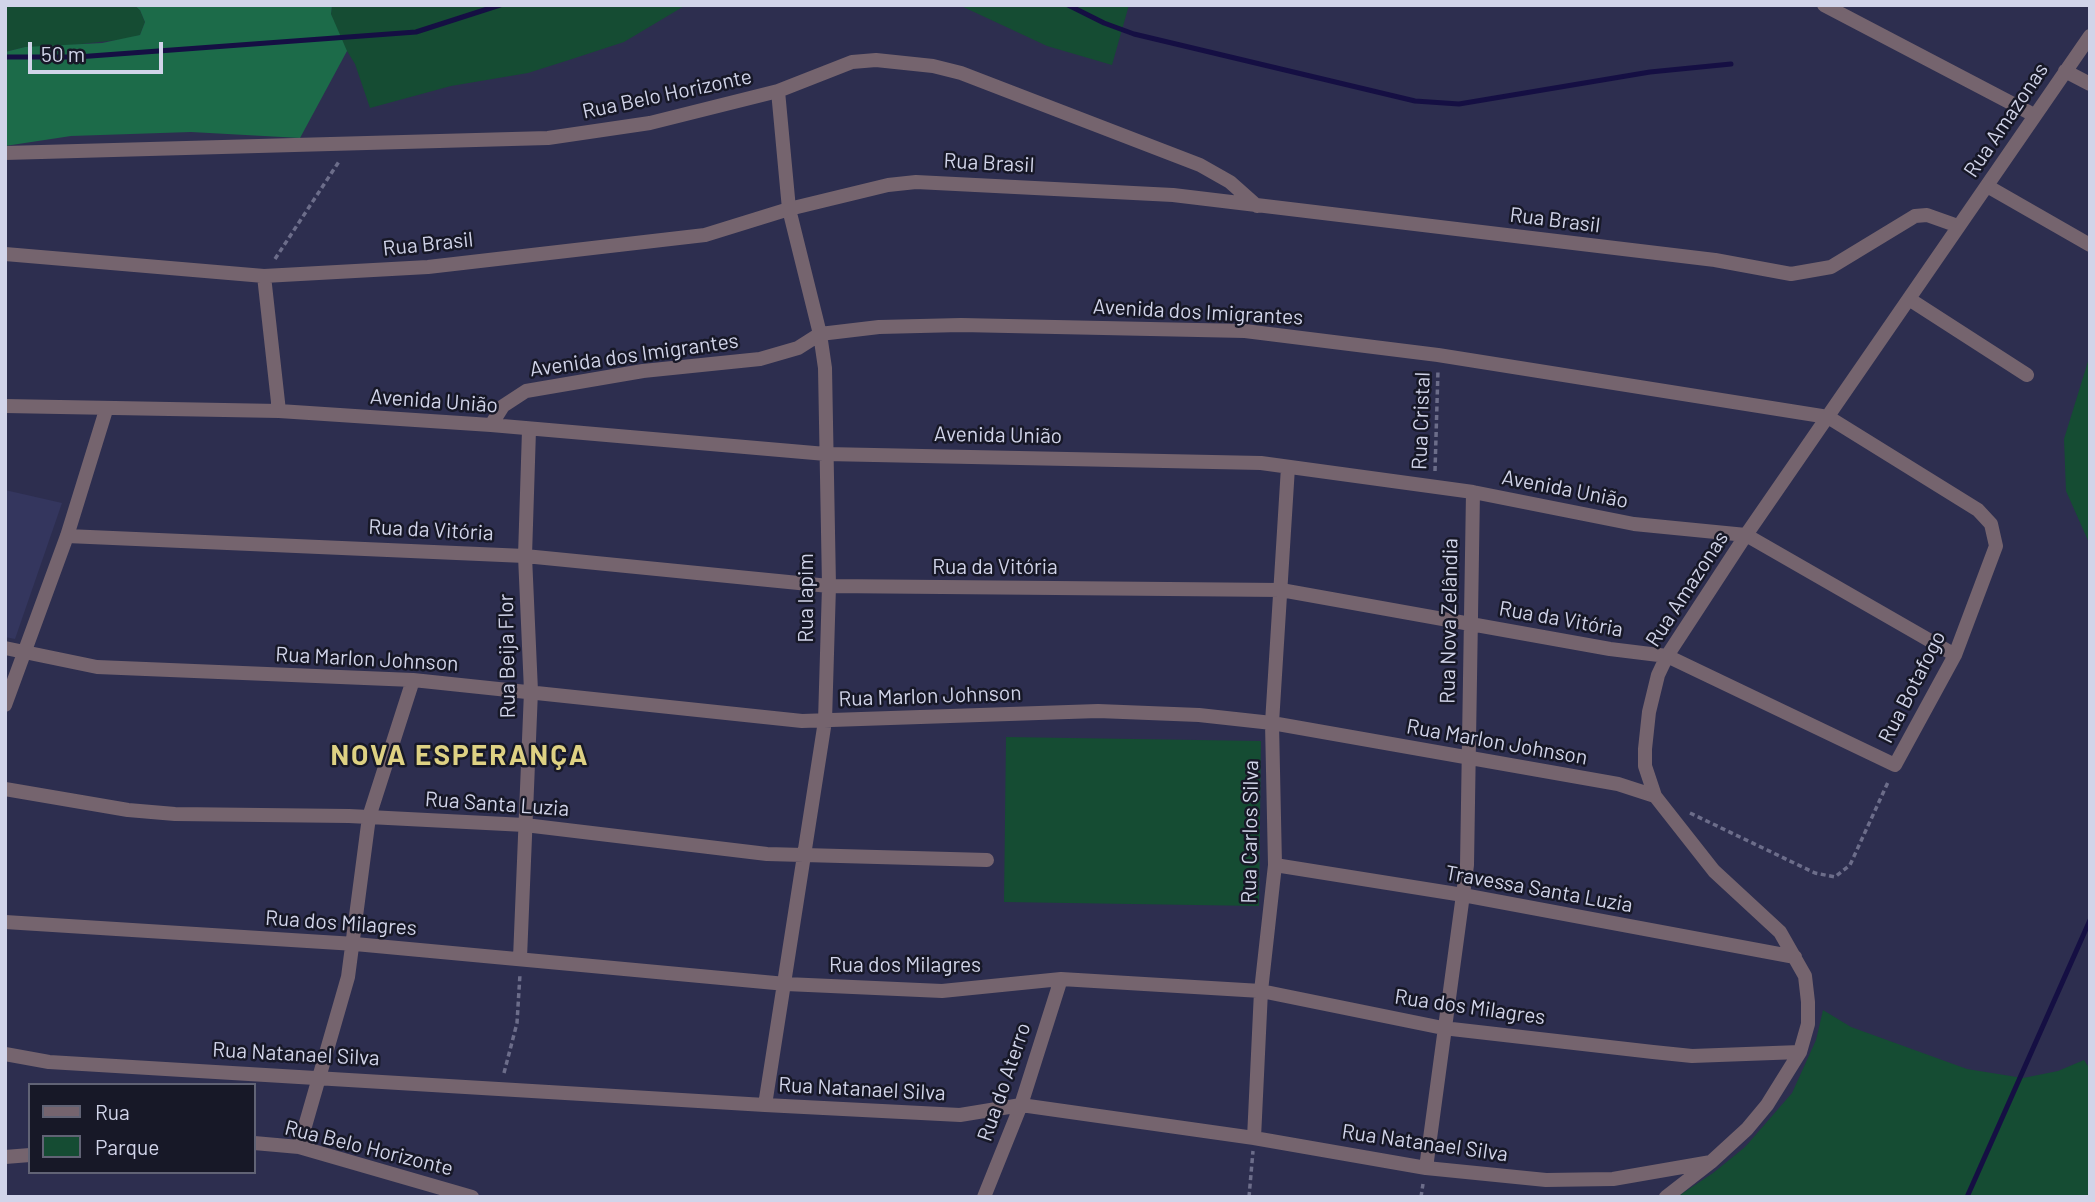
<!DOCTYPE html>
<html>
<head>
<meta charset="utf-8">
<style>
  body { margin:0 }
  #map { position:relative; width:2095px; height:1202px; overflow:hidden; background:#2d2e4f; font-family:Barlow,sans-serif }
  canvas { display:block }
  .frame { position:absolute; inset:0; border:7px solid #d1d4e9; pointer-events:none }
  .legend { position:absolute; left:28px; top:1083px; width:228px; height:91px; box-sizing:border-box; background:#171827; border:2px solid #616375; margin:0; padding:9px 12px; list-style:none; font-size:21px; color:#d1d4e9 }
  .legend li { display:flex; align-items:center; gap:14px; height:35px }
  .legend b { width:35px; border:2px solid #616375 }
  .scale { position:absolute; left:28px; top:42px; width:135px; height:32px; box-sizing:border-box; border:4px solid #d1d4e9; border-top:0; padding-left:9px; font-size:21px; line-height:24px; white-space:nowrap; color:#d1d4e9; -webkit-text-stroke:5px #171827; paint-order:stroke }
</style>
</head>
<body>
<div id="map">
<canvas width="2095" height="1202"></canvas>
<div class="frame"></div>
<ul class="legend">
<li><b style="height:9px;background:#75646e"></b>Rua</li>
<li><b style="height:19px;background:#154c33"></b>Parque</li>
</ul>
<div class="scale">50 m</div>
</div>
<script>
const ctx = document.querySelector('canvas').getContext('2d');
ctx.lineJoin = 'round';
function fill(path, color) {
  ctx.fillStyle = color;
  ctx.fill(path, 'evenodd');
}
function toPath(rows) {
  const path = new Path2D();
  for (const r of rows) {
    path.moveTo(r[0], r[1]);
    for (let i = 2; i < r.length; i += 2) path.lineTo(r[i], r[i + 1]);
  }
  return path;
}
function stroke(path, color, width, dash) {
  ctx.strokeStyle = color;
  ctx.lineWidth = width;
  ctx.lineCap = dash ? 'butt' : 'round';
  ctx.setLineDash(dash || []);
  ctx.stroke(path);
}
function drawText(font, color, halo, rows, align = 'center') {
  ctx.font = font + ' Barlow,sans-serif';
  ctx.lineWidth = 5;
  ctx.setLineDash([]);
  ctx.textBaseline = 'middle';
  ctx.strokeStyle = halo;
  ctx.fillStyle = color;
  for (const [text, x, y, turn = 0] of rows) {
    ctx.save();
    ctx.translate(x, y);
    ctx.rotate((+turn || 0) * Math.PI / 180);
    ctx.textAlign = isNaN(turn) ? turn : align;
    if (halo) ctx.strokeText(text, 0, 0);
    ctx.fillText(text, 0, 0);
    ctx.restore();
  }
}
fill(toPath([
  [5,490,62,503,15,639,5,637]
]), '#34365e');
fill(toPath([
  [5,5,134,5,140,10,145,22,140,35,127,39,54,47,25,47,5,52],
  [332,5,686,5,624,42,569,60,528,73,451,86,370,108,355,64,339,38,331,14],
  [959,5,1129,5,1112,65,1047,46],
  [2090,355,2090,545,2066,491,2064,439],
  [1006,737,1261,741,1259,906,1004,902],
  [1823,1010,1851,1027,1967,1069,2023,1078,2058,1071,2084,1060,2090,1069,2090,1197,1677,1197,1713,1173,1745,1147,1792,1093,1816,1040]
]), '#154c33');
fill(toPath([
  [134,5,332,5,331,14,347,51,300,138,191,132,71,136,5,146,5,52,25,47,102,43,140,35,145,22,140,10]
]), '#1c6b49');
stroke(toPath([
  [1068,5,1104,23,1134,34,1415,101,1459,104,1650,72,1731,64],
  [5,57,77,57,416,32,500,5],
  [1967,1197,2090,920]
]), '#150f43', 5);
stroke(toPath([
  [275,259,340,160],
  [1435,471,1438,370],
  [1690,813,1815,873,1835,877,1850,865,1889,780],
  [504,1073,517,1023,520,974],
  [1249,1197,1253,1151],
  [1421,1197,1423,1184]
]), '#6c6d8a', 3.5, [5, 3.5]);
stroke(toPath([
  [1824,5,2034,115],
  [2065,71,2090,84],
  [5,153,548,138,650,123,778,91,852,62,876,60,933,66,961,73,1200,165,1230,182,1257,206],
  [1987,186,2090,245],
  [5,254,264,276,428,267,705,235,789,209,888,185,916,182,1173,195,1715,260,1791,274,1831,267,1915,216,1927,215,1958,226],
  [264,276,279,411],
  [1909,299,2027,375],
  [5,406,279,411,491,425,826,454,1261,463,1473,492,1634,524,1746,535,1955,655],
  [67,536,525,556,829,586,1281,590,1610,649,1667,656,1895,765,1955,655,1996,546,1991,524,1978,510,1828,417,1438,355,1245,331,961,325,879,327,820,334,798,348,760,359,643,371,526,391,503,406,491,425],
  [5,648,97,667,413,680,802,721,1098,711,1199,715,1272,723,1618,784,1655,796],
  [5,705,67,536,106,410],
  [5,789,128,810,175,814,349,816,525,825,767,854,987,860],
  [1275,865,1463,895,1795,957],
  [5,922,355,944,786,984,942,991,1061,979,1261,991,1443,1028,1653,1052,1692,1056,1800,1052],
  [520,958,531,691,525,556,529,430],
  [5,1054,49,1062,765,1105,960,1115,1021,1105,1254,1138,1426,1168,1546,1180,1613,1179,1711,1162],
  [765,1105,825,721,829,586,825,368,820,334,789,209,778,91],
  [1254,1138,1261,991,1275,865,1272,723,1288,467],
  [254,1143,299,1147,472,1197],
  [299,1147,348,977,369,817,413,680],
  [5,1157,30,1155],
  [1426,1168,1467,865,1473,492],
  [984,1197,1021,1105,1061,979],
  [1666,1197,1711,1162,1747,1129,1767,1105,1800,1052,1808,1024,1808,1002,1805,976,1780,932,1714,871,1655,796,1645,766,1645,749,1649,712,1658,675,1667,656,1746,535,2090,36]
]), '#75646e', 14);
drawText('21px', '#d1d4e9', '#171827', [
  ["Rua Belo Horizonte",667,94,-12],
  ["Rua Amazonas",2006,120,-56],
  ["Rua Brasil",989,163,3],
  ["Rua Brasil",1555,220,7],
  ["Rua Brasil",428,244,-6],
  ["Avenida dos Imigrantes",1198,312,3],
  ["Avenida dos Imigrantes",634,355,-8],
  ["Avenida União",434,401,4],
  ["Rua Cristal",1421,421,-88],
  ["Avenida União",998,435,1],
  ["Avenida União",1565,489,11],
  ["Rua da Vitória",431,530,3],
  ["Rua da Vitória",995,567],
  ["Rua Amazonas",1687,589,-57],
  ["Rua Iapim",806,598,-90],
  ["Rua da Vitória",1561,619,10],
  ["Rua Nova Zelândia",1449,621,-89],
  ["Rua Beija Flor",507,656,-91],
  ["Rua Marlon Johnson",367,659,3],
  ["Rua Botafogo",1912,687,-63],
  ["Rua Marlon Johnson",930,696,-2],
  ["Rua Marlon Johnson",1497,742,10],
  ["Rua Santa Luzia",497,804,4],
  ["Rua Carlos Silva",1250,832,-89],
  ["Travessa Santa Luzia",1539,889,10],
  ["Rua dos Milagres",341,923,4],
  ["Rua dos Milagres",905,965],
  ["Rua dos Milagres",1470,1007,8],
  ["Rua Natanael Silva",296,1054,3],
  ["Rua do Aterro",1004,1082,-71],
  ["Rua Natanael Silva",862,1089,3],
  ["Rua Natanael Silva",1425,1143,8],
  ["Rua Belo Horizonte",369,1148,14]
]);
ctx.letterSpacing = '2px';
drawText('bold 28px', '#ded183', '#171827', [
  ["NOVA ESPERANÇA",460,756]
]);
ctx.letterSpacing = '0px';
</script>
</body>
</html>
